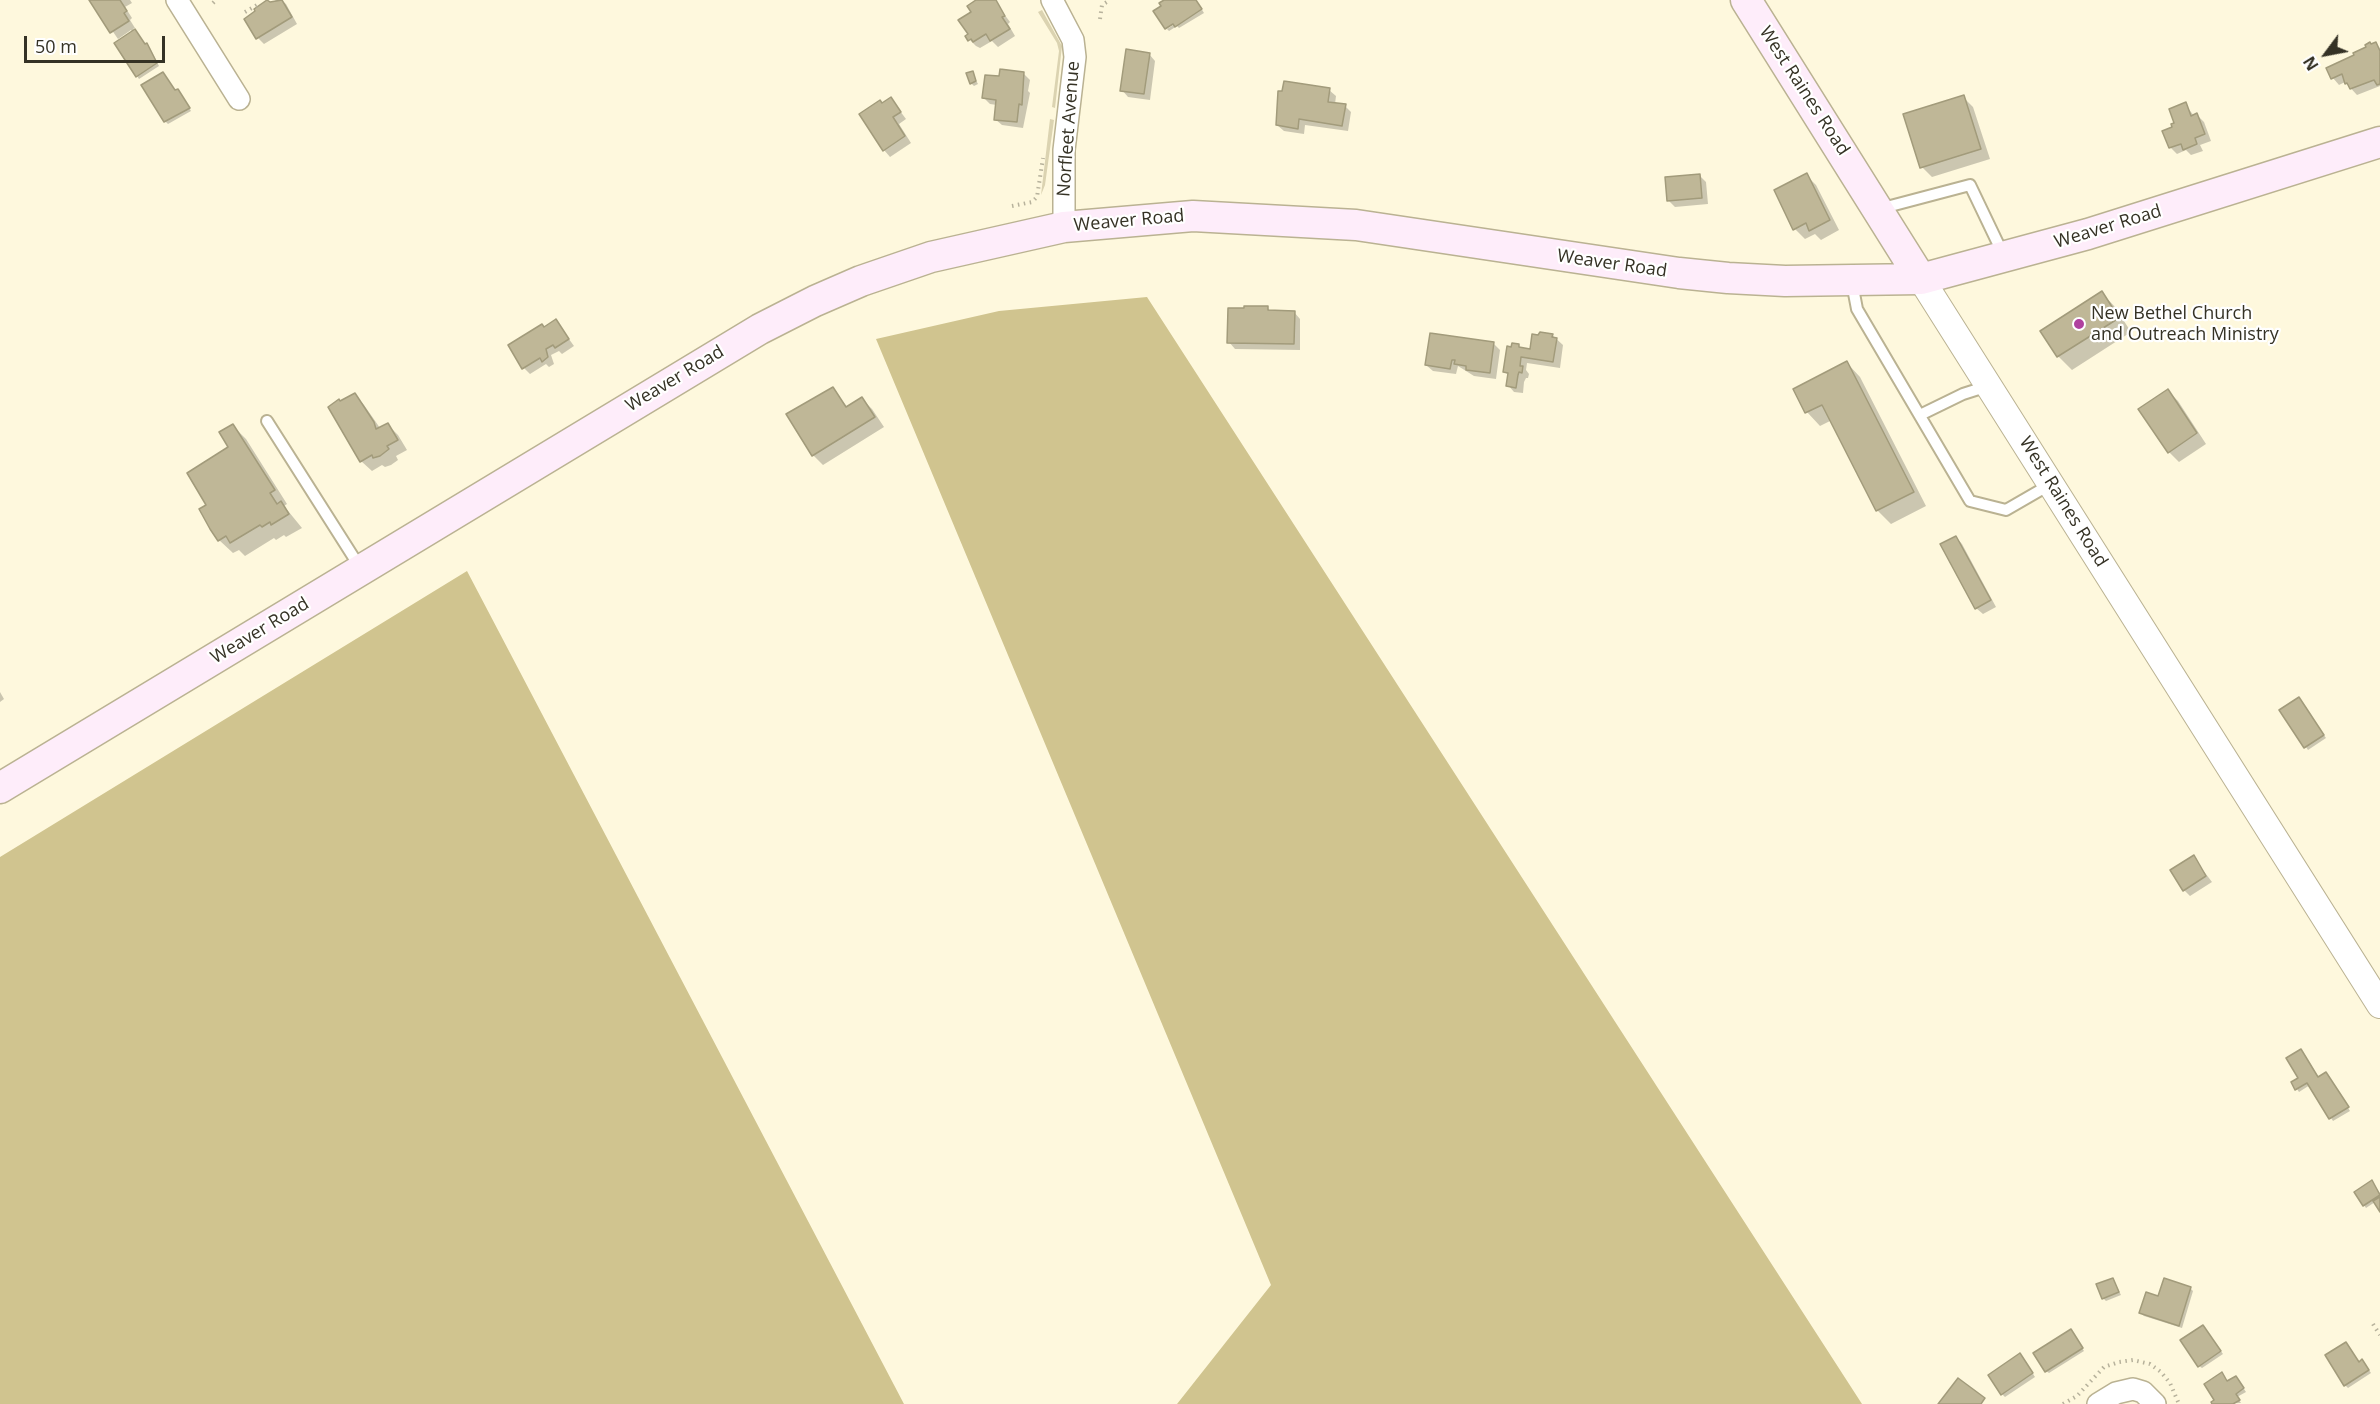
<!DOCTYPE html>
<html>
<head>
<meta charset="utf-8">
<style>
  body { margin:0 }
  #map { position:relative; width:2380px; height:1404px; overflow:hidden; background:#fef8dd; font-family:"Open Sans",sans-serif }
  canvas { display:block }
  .north { position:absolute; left:2296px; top:24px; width:60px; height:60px; -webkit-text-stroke:4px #fff; paint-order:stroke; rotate:238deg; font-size:16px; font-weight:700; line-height:24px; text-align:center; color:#353225 }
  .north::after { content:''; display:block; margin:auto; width:21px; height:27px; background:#353225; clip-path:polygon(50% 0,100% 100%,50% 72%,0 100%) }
  .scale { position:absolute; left:24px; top:36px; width:141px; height:27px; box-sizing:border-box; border:3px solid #353225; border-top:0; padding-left:8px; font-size:18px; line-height:21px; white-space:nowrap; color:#353225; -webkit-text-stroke:4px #fff; paint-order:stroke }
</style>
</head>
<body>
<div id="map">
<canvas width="2380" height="1404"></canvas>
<div class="north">N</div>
<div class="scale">50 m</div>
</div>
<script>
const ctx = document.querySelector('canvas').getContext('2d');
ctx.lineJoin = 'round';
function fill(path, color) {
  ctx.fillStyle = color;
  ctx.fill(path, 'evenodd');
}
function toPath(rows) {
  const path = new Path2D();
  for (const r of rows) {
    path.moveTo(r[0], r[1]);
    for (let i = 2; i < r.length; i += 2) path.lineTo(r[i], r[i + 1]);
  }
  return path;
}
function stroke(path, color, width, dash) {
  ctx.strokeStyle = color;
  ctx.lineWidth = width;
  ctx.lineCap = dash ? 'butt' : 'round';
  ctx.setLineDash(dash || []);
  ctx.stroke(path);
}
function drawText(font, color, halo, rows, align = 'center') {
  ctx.font = font + ' "Open Sans",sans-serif';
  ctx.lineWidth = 4.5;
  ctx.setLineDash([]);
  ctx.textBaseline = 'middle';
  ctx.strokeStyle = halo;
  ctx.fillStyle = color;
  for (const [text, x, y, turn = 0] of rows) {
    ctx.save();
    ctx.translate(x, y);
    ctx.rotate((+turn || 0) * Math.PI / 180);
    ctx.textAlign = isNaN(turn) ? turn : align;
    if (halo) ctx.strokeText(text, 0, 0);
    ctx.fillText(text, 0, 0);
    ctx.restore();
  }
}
fill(toPath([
  [1042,10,1062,46,1055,108,1052,107,1059,51,1057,43,1038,12],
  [1050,119,1054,120,1045,185,1041,195]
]), '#dbd3b1');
fill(toPath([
  [1147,297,1862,1404,1177,1404,1271,1285,876,339,999,311],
  [467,571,904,1404,0,1404,0,857]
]), '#d0c48f');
fill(toPath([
  [91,0,130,0,132,3,125,7,132,18,130,20,135,28,133,29,145,46,150,48,159,66,139,79,137,76,133,33,131,30,118,39],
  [276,0,281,0,286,4,297,24,264,44,258,38,256,9,269,1,271,3],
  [979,0,993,0,995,2,1010,22,1008,24,1015,36,998,47,992,41,980,48,976,46,970,40,970,35,973,12],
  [1167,0,1196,0,1204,13,1179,28,1177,26,1169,31,1167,29,1180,21,1163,6],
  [2375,44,2380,48,2380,86,2357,95,2345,82,2339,85,2333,78],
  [1149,54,1155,61,1150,100,1128,97,1122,90],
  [972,73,978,84,974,86,971,83],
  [1023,73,1030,80,1028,91,1030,93,1023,128,1002,125,995,119,997,105,990,104,984,98,1000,78],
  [1329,90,1336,96,1335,104,1345,106,1351,112,1348,131,1305,125,1304,134,1284,131,1277,125],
  [175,92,180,93,191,111,168,124,165,121],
  [1963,97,1973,107,1990,159,1932,177,1922,167],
  [891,99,906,119,899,124,911,143,890,157,884,150,882,104],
  [2185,104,2194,116,2197,115,2204,122,2211,141,2200,145,2203,151,2191,155,2186,150,2177,154,2170,147,2174,128],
  [1699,175,1706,182,1708,204,1675,207,1668,200],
  [1806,175,1816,185,1839,230,1821,240,1815,234,1805,239,1795,229],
  [2102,293,2115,307,2131,332,2072,370,2058,356,2042,332],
  [1267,307,1271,312,1294,312,1300,319,1300,350,1235,349,1229,342],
  [556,321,574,346,562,354,559,351,551,355,554,364,549,367,546,364,530,374,524,368,544,328],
  [1552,335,1563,345,1560,368,1527,363,1526,370,1529,374,1528,378,1526,378,1524,382,1523,393,1514,392,1508,385,1509,376,1505,372,1518,346,1522,349,1531,351],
  [1493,343,1500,350,1496,379,1474,376,1458,366,1456,374,1433,371,1426,365],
  [1847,363,1860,377,1926,506,1891,524,1878,511,1832,420,1820,426,1807,412,1795,389],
  [833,389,848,408,862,399,872,409,884,427,823,465,813,455,788,414],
  [2168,391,2178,401,2206,444,2179,462,2169,452],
  [354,394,364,405,380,428,388,425,398,435,407,450,396,456,398,460,391,465,385,467,382,465,372,471,361,461,340,403],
  [233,426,246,439,287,504,284,506,302,528,286,537,284,535,276,540,274,538,245,556,239,550,233,553,219,540,208,505,230,448],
  [1956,537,1962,544,1996,607,1983,614,1976,608],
  [0,692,4,699,0,702],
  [2301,702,2326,738,2308,750,2281,710],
  [2193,857,2212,882,2190,896,2184,890],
  [2304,1054,2319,1078,2326,1074,2329,1076,2350,1111,2333,1121,2310,1085,2299,1092,2297,1089],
  [2372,1182,2380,1193,2380,1209,2375,1202,2366,1208,2364,1205],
  [2113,1279,2121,1295,2106,1301,2103,1298],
  [2190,1288,2193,1291,2182,1328,2144,1316,2141,1313],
  [2205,1329,2223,1354,2202,1368,2199,1366],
  [2073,1334,2084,1351,2049,1373,2046,1371],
  [2346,1343,2359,1363,2365,1364,2371,1373,2348,1388,2345,1385],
  [2023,1358,2035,1377,2005,1397,2002,1394],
  [2238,1380,2246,1392,2237,1397,2241,1403,2214,1404,2228,1383]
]), '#0003');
const building = toPath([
  [89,0,120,0,127,11,124,13,129,21,110,33,89,0],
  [267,0,270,2,282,0,292,17,256,39,244,19,255,11,254,9,267,0],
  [976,0,996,0,1005,16,1002,17,1010,29,990,41,986,34,973,42,971,39,968,41,965,36,968,34,958,20,971,12,967,6,976,0],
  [1164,0,1196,0,1202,9,1175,27,1173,24,1165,29,1153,11,1161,6,1159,3,1164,0],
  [135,29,145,44,147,43,157,63,136,77,114,43,135,29],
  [2370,42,2371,44,2376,42,2380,51,2380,84,2377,85,2374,80,2350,89,2347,83,2345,84,2342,74,2331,79,2326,68,2354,55,2353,53,2366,47,2365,45,2370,42],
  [1126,49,1150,53,1144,94,1120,91,1126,49],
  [1000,69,1024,72,1022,105,1019,104,1017,122,994,120,996,100,982,98,985,75,999,76,1000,69],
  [973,71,976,81,970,84,966,73,973,71],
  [163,72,175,90,178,89,190,108,164,122,141,85,163,72],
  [1284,81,1330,88,1328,102,1346,104,1342,126,1299,119,1298,129,1276,125,1278,91,1282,91,1284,81],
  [1964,95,1981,149,1920,168,1903,114,1964,95],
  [891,97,901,112,893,117,905,136,883,151,859,114,880,100,882,103,891,97],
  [2186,102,2191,116,2197,113,2205,134,2195,138,2197,144,2183,150,2181,144,2169,148,2162,131,2172,127,2171,124,2174,123,2169,109,2186,102],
  [1807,173,1830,220,1809,231,1806,223,1793,230,1774,190,1807,173],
  [1700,174,1702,198,1667,201,1665,177,1700,174],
  [2102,291,2119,318,2057,357,2040,331,2102,291],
  [1244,306,1268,306,1268,310,1295,311,1294,344,1227,343,1228,308,1244,308,1244,306],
  [556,319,569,339,555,348,553,345,546,349,548,357,542,362,540,358,522,369,508,345,542,324,544,327,556,319],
  [1540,332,1553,334,1552,337,1557,338,1553,362,1521,357,1520,366,1523,366,1522,373,1519,372,1518,375,1516,388,1506,386,1508,373,1503,372,1507,346,1511,347,1512,343,1519,344,1519,347,1530,349,1532,334,1538,335,1540,332],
  [1430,333,1494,342,1490,373,1466,370,1466,366,1454,364,1455,360,1452,360,1450,369,1425,365,1430,333],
  [1847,361,1914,492,1876,511,1822,405,1805,413,1793,389,1847,361],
  [833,387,846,407,862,397,875,417,812,456,786,414,833,387],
  [2168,389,2197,433,2168,453,2138,409,2168,389],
  [355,393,374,422,376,429,388,423,398,440,387,446,389,449,380,456,373,458,372,455,360,462,328,407,339,399,340,401,355,393],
  [233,424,275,490,270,493,277,504,281,501,289,514,271,525,270,522,262,527,260,525,230,543,226,536,218,541,210,529,199,509,206,505,187,473,228,447,219,432,233,424],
  [1956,536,1991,600,1975,609,1940,544,1956,536],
  [2299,697,2324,735,2304,748,2279,710,2299,697],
  [2194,855,2206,876,2183,891,2170,870,2194,855],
  [2301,1049,2318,1077,2326,1072,2349,1107,2329,1119,2307,1083,2295,1090,2291,1082,2298,1078,2286,1058,2301,1049],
  [2372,1180,2380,1195,2363,1206,2354,1192,2372,1180],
  [2380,1197,2380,1212,2373,1201,2380,1197],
  [2113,1278,2119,1292,2102,1299,2096,1284,2113,1278],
  [2164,1278,2191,1287,2179,1326,2139,1313,2146,1292,2158,1296,2164,1278],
  [2203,1325,2221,1351,2198,1367,2180,1340,2203,1325],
  [2071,1329,2083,1348,2045,1372,2033,1353,2071,1329],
  [2346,1342,2359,1362,2362,1359,2369,1370,2344,1386,2325,1355,2346,1342],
  [2020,1353,2033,1373,2001,1395,1988,1375,2020,1353],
  [2222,1372,2227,1381,2236,1376,2244,1388,2236,1394,2240,1400,2233,1404,2212,1404,2211,1402,2214,1400,2204,1384,2222,1372],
  [1958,1378,1985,1398,1981,1404,1938,1404,1958,1378]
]);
fill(building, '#bfb797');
stroke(building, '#a29b7b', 1.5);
const service = toPath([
  [1879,209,1970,185,2003,254],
  [1852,283,1857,309,1970,501,2006,510,2051,484],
  [1920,415,1963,394,1988,386],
  [267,421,361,569]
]);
const minor = toPath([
  [177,0,239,99],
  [1052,0,1073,40,1075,57,1064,150,1064,227],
  [2098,1404,2116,1393,2133,1389,2143,1392,2155,1404]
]);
const tertiary = toPath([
  [1921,279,2380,1005]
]);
const secondary = toPath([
  [1746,0,1921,279],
  [0,788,760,329,815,301,861,281,931,257,1064,227,1193,216,1356,225,1679,273,1728,278,1785,281,1921,279,2088,234,2380,142]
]);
stroke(service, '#bab292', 14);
stroke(minor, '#bab292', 24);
stroke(tertiary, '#bab292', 28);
stroke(secondary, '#bab292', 33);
stroke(toPath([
  [213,3,216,0],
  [245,12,257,5],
  [1100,19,1102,5,1110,0],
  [1012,206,1032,202,1037,197,1043,158],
  [2373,1324,2380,1335],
  [2063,1404,2077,1396,2104,1367,2119,1362,2133,1360,2150,1364,2161,1372,2170,1383,2179,1404]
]), '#b7b29c', 4, [1.5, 4.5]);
stroke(service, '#fff', 10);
stroke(minor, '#fff', 21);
stroke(tertiary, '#fff', 26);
stroke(secondary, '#feedfa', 30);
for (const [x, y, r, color] of [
  [2079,324,6,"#b0419f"]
]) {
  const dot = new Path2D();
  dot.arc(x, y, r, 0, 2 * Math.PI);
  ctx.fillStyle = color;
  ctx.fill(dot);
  stroke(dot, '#fff', 2);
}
drawText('18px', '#353225', '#fff', [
  ["West Raines Road",1804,91,57],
  ["Norfleet Avenue",1069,129,-86],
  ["Weaver Road",1129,221,-5],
  ["Weaver Road",2108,227,-17],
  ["Weaver Road",1612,264,8],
  ["Weaver Road",675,379,-31],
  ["West Raines Road",2063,502,58],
  ["Weaver Road",260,631,-31]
]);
drawText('18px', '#353225', '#fff', [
  ["New Bethel Church",2091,314],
  ["and Outreach Ministry",2091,335]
], 'left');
</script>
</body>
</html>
